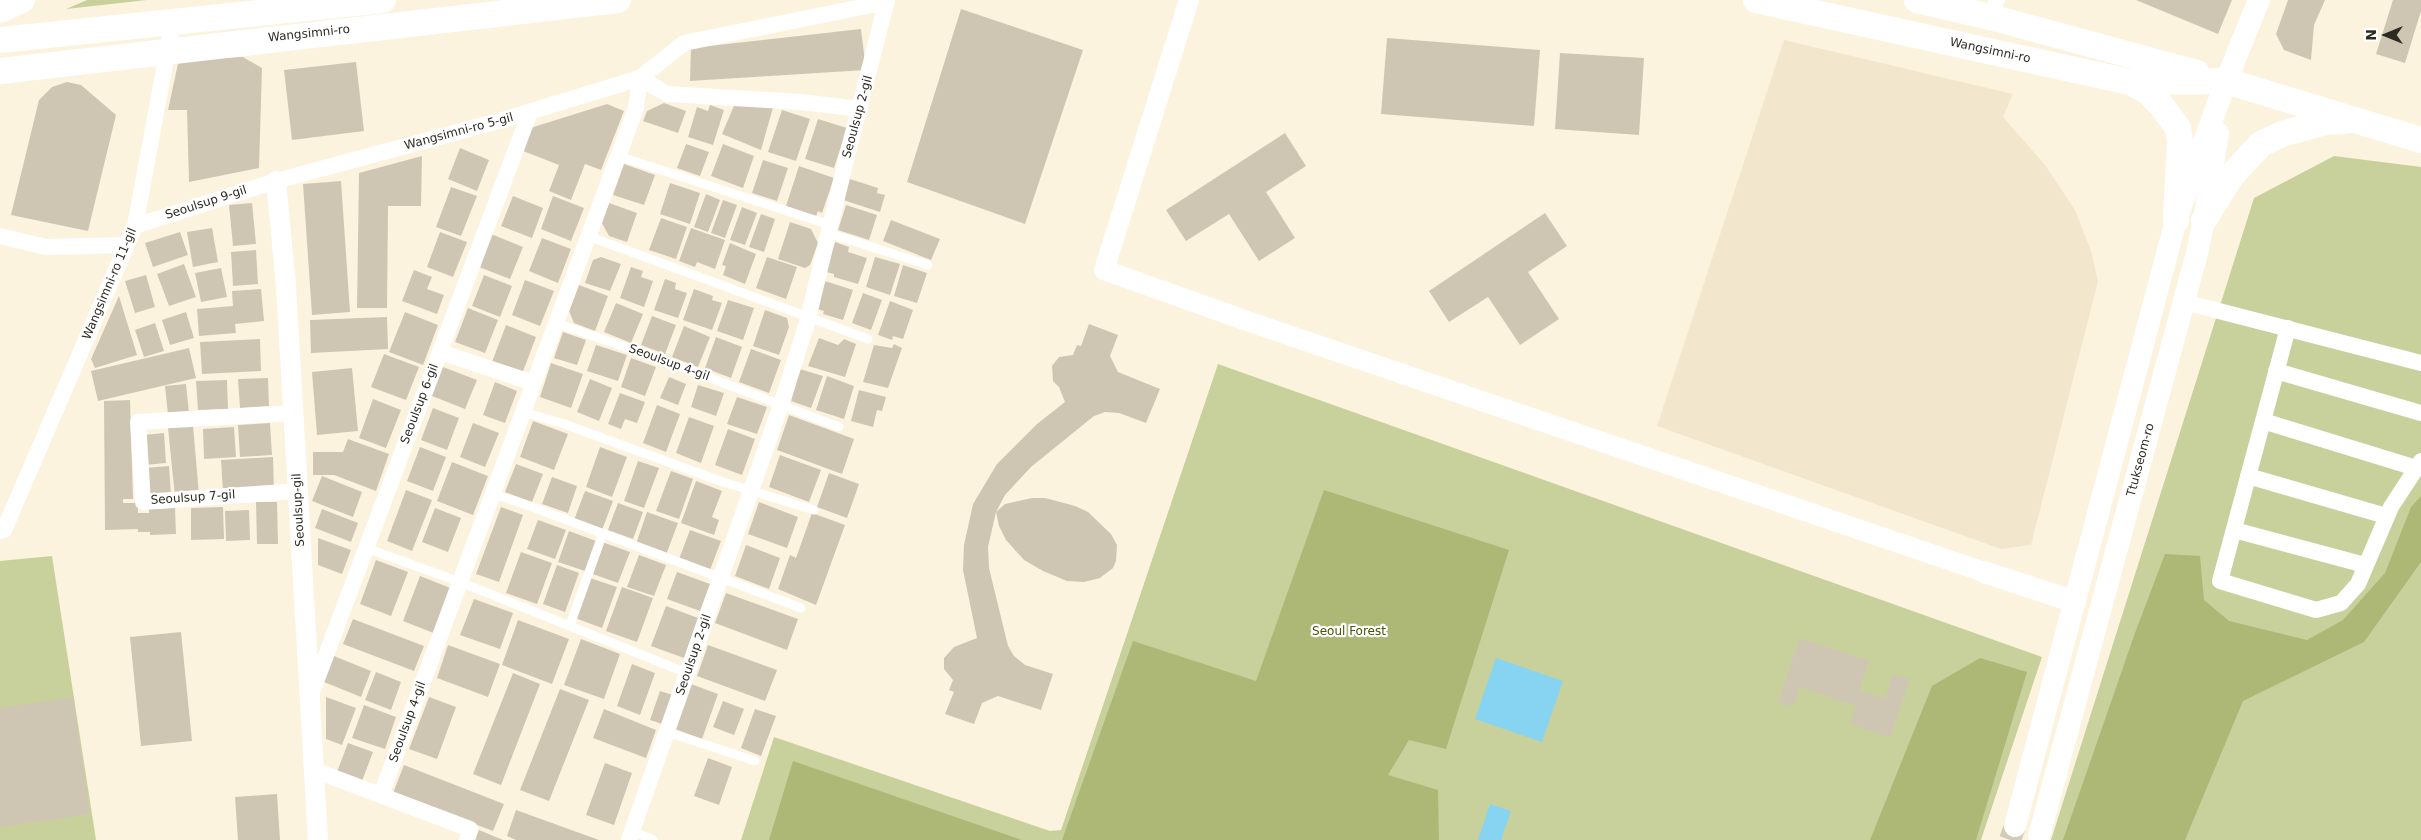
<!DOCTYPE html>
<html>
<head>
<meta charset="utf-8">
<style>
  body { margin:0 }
  #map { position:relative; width:2421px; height:840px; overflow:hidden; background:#fcf3df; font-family:"DejaVu Sans",sans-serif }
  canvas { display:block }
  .north { position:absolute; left:2361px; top:10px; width:50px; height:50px; -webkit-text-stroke:4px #fff; paint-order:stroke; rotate:270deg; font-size:14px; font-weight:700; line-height:20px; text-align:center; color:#2d2a22 }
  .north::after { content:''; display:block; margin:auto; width:18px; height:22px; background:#2d2a22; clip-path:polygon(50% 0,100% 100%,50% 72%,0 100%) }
</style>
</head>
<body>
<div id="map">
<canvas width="2421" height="840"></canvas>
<div class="north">N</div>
</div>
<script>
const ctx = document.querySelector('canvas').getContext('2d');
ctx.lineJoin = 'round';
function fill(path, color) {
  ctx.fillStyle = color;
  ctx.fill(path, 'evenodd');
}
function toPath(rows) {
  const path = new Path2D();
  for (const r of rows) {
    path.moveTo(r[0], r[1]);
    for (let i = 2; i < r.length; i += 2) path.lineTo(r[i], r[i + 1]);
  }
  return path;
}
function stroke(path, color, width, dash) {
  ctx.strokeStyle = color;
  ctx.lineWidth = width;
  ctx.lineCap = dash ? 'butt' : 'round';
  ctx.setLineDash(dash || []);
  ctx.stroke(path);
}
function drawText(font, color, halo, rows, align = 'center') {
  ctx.font = font + ' "DejaVu Sans",sans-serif';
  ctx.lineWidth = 4.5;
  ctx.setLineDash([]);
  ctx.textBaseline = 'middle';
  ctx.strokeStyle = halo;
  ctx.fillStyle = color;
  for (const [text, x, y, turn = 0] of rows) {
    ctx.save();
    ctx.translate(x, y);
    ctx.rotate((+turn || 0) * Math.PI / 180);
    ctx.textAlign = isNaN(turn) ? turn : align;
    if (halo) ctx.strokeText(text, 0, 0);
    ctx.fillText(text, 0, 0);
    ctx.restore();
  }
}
fill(toPath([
  [1784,40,2013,94,2003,117,2045,165,2075,210,2091,251,2098,281,2031,545,2001,549,1657,426]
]), '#f2e6cc');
fill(toPath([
  [87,0,147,0,66,9],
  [2334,156,2421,167,2421,840,2051,840,2254,198],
  [1218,364,2042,657,1981,840,741,840,774,737,1050,831,1061,830],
  [52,556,96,840,0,840,0,561]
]), '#c8d19b');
fill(toPath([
  [1324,490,1509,550,1446,749,1409,740,1388,775,1438,790,1439,840,1062,840,1133,641,1256,681],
  [2421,496,2421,562,2364,642,2243,701,2185,840,2063,840,2135,633,2165,554,2200,556,2204,600,2229,621,2307,640,2343,620,2385,573,2411,507],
  [1980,658,2027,672,1976,840,1870,840,1932,686],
  [793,761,1022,840,769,840]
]), '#adb877');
fill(toPath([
  [1496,658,1563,681,1542,742,1475,719],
  [1490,804,1511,811,1501,840,1478,840]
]), '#86d3f2');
fill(toPath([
  [2136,0,2232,0,2218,34],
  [2288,0,2325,0,2314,25,2311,60,2284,50,2276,34],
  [2393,0,2421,0,2421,11,2405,63,2376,54],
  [961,9,1083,50,1025,224,907,182],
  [861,29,866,70,690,81,691,48],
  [1387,38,1540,50,1534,126,1381,114],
  [1560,53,1644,58,1639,135,1555,129],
  [243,57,262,68,259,168,189,182,187,110,168,110,179,59],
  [356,62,364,131,292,140,284,70],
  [67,82,81,85,116,115,88,231,11,215,39,100,52,87],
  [736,101,774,104,761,150,722,134],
  [664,103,686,111,678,133,643,121,647,111],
  [607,104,624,111,601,170,585,164,571,200,549,191,559,165,518,149,524,130],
  [710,105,724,110,713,145,688,137,697,107,708,111],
  [782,110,810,119,796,161,768,152],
  [818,119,847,128,834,168,805,159],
  [1285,133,1306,166,1266,192,1295,238,1259,261,1229,214,1186,241,1166,210],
  [686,144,709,152,700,176,677,168],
  [723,144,754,156,743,188,711,176],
  [460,148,489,160,477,191,448,179],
  [422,156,421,206,388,206,387,308,357,308,359,173],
  [763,160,788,168,777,201,752,193],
  [624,164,655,175,644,205,613,195],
  [799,166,834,178,822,213,818,211,816,216,786,206],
  [850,179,878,188,877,193,885,195,880,212,843,200],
  [341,181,350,312,312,315,303,184],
  [670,183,700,193,690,224,660,214],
  [451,187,477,196,461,236,436,227],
  [706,194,720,200,708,232,694,227],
  [513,196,543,208,532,238,501,226],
  [553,196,584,208,571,241,541,229],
  [723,200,737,205,725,238,711,233],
  [252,203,256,244,233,246,229,205],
  [609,203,637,213,627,242,609,236,602,223],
  [846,205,877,215,869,240,838,230],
  [742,207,757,213,745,245,730,240],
  [1545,213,1567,246,1528,272,1559,319,1520,345,1488,297,1449,322,1429,291],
  [761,214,775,219,764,252,749,247],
  [661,218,687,227,676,259,649,250],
  [891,220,940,239,931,260,883,241],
  [790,222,811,229,818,243,810,265,805,268,778,259],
  [212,228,218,262,193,267,187,232],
  [691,228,725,240,715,269,697,262,695,267,679,261],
  [180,232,188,255,153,267,145,243],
  [440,232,467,242,453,277,427,267],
  [491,234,523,247,510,279,479,267],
  [542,238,571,249,558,283,529,271],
  [835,242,849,247,848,252,867,258,858,284,834,277,834,274,826,272],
  [730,243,756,254,745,284,723,275,726,266,722,265],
  [256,250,258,284,233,286,231,252],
  [601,257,621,264,610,291,585,283,593,260],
  [767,257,797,267,786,299,756,288],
  [875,257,900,264,890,295,866,287],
  [184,264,196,297,169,306,157,274],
  [903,265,927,273,917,303,894,296],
  [631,267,643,271,641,277,653,281,644,307,620,298],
  [221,268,227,297,201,302,195,273],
  [414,270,432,277,427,289,444,295,437,314,402,301],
  [146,275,155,307,135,313,125,281],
  [484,275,512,286,500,317,472,306],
  [665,279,676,283,675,289,687,293,678,318,654,310],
  [525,280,554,291,540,326,512,315],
  [825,281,853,290,843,320,823,314,824,311,817,309],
  [579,285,608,296,595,331,574,323,569,311],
  [261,289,264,321,235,324,236,333,199,336,197,309,233,306,232,291],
  [694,289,713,296,712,300,722,303,712,330,683,320],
  [863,293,882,300,871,330,852,323],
  [119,296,137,355,95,368,91,359],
  [728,300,754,308,743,340,717,331],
  [890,301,913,310,903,339,893,336,892,340,878,335],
  [616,303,643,314,631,343,604,332],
  [468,308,498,320,485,353,455,342],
  [765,310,787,318,789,327,779,355,753,346],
  [186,312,194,338,170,345,162,320],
  [405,312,438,325,423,365,389,352],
  [652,316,676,325,665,354,641,345],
  [387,317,388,349,311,353,310,320],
  [155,323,164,351,144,357,135,330],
  [1089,324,1118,335,1110,356,1118,372,1160,389,1146,423,1119,413,1105,412,1094,416,1031,467,1005,495,996,512,1005,504,1032,498,1045,498,1075,506,1088,512,1111,534,1117,545,1116,561,1113,568,1100,578,1084,582,1067,581,1043,571,1024,560,1006,540,999,526,996,512,988,547,989,568,1008,646,1014,656,1025,665,1053,674,1041,710,998,696,982,703,974,724,945,714,954,692,949,690,953,680,944,669,944,658,954,647,977,638,963,570,964,545,973,504,997,464,1037,424,1065,402,1059,387,1053,381,1052,366,1059,357,1073,355,1077,345,1081,346],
  [506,325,536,337,522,374,492,362],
  [684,326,710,337,698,367,672,357],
  [563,332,586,340,577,365,554,358],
  [716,337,742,347,731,378,705,368],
  [819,338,838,345,844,339,856,344,845,377,808,366],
  [260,339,261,371,202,374,200,342],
  [894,344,902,348,888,388,863,382,874,345,892,348],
  [596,345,627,355,618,381,587,371],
  [189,348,196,378,98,401,91,371],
  [751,349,781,360,769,393,739,382],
  [384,354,419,367,406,400,371,387],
  [631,358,656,367,645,396,621,387],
  [551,363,583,374,571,408,540,397],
  [443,367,477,380,465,409,432,396],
  [352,368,358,431,317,435,312,372],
  [800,369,823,376,811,408,791,401],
  [827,376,854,386,844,419,816,410],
  [669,377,686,384,678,405,660,398],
  [268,378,269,406,240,408,238,379],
  [590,379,612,388,599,421,577,412],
  [227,380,228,409,198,410,196,381],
  [495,382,517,391,505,423,483,415],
  [186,384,189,413,168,415,165,386],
  [698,385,724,393,716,416,691,407],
  [859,390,886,397,882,411,877,410,873,427,851,421],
  [620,393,645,402,637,423,625,419,621,429,608,424],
  [737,397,767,407,757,434,727,424],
  [373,399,401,410,386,448,359,438],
  [130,400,133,499,123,499,123,503,138,503,138,513,149,513,149,509,175,508,176,534,150,535,150,532,138,532,138,529,105,530,104,401],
  [657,405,680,414,666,452,643,443],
  [433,408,459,418,447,450,421,440],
  [789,415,854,439,842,474,777,450],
  [689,417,714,426,701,463,676,453],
  [533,421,568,434,554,470,520,457],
  [270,423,272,455,240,457,238,425],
  [473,423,499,433,485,467,460,457],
  [193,425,199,495,175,497,168,428],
  [234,427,236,457,204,459,203,429],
  [728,429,755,439,742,475,715,465],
  [164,433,166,463,145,465,143,435],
  [348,439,389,454,376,491,334,475,313,475,313,452,343,452],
  [420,447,446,457,433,491,407,481],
  [600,447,627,457,612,497,586,487],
  [780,455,821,470,809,502,769,487],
  [273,457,274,490,223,492,221,460],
  [638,461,659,468,644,508,624,501],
  [452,462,488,476,473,515,437,501],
  [516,464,543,474,532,502,505,492],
  [169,466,171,494,146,496,144,468],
  [671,471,693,479,679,519,656,511],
  [829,473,859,484,847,518,817,507],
  [322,476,362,492,353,517,312,501],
  [552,477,577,486,568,513,542,504],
  [696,481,722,491,712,517,719,520,714,535,681,523],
  [406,490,432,500,412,551,387,541],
  [585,491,613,501,602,530,574,520],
  [256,502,277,502,278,544,257,544],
  [759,502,798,517,787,548,748,534],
  [618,503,643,512,633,539,608,530],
  [223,507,224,539,191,540,191,508],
  [501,507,523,515,499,582,476,574],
  [435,508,461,518,448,552,422,542],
  [322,509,358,523,351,542,315,528],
  [249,510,250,540,226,541,225,511],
  [647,512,678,523,666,555,636,544],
  [812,513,845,525,816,605,778,589,790,555,796,558],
  [538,520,566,530,555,559,527,549],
  [690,530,721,541,710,570,679,559],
  [569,531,596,541,585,571,558,562],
  [318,538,351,550,342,574,318,565],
  [602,542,630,552,618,583,590,573],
  [746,545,780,558,769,589,735,576],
  [521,552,552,563,537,604,506,593],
  [639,555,666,565,654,596,627,587],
  [376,560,408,572,391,616,360,604],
  [557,565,579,573,565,612,543,604],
  [677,572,710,584,700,611,667,599],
  [420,576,453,589,436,634,403,621],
  [590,578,617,587,602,628,575,618],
  [622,587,653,598,637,642,606,631],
  [726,593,798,619,787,650,715,623],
  [474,599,513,613,500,649,460,635],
  [666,606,698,618,684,658,651,646],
  [353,619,424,646,414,671,343,644],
  [518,620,569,639,552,684,502,665],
  [181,632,192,741,141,746,130,637],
  [1800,638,1869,661,1859,690,1885,699,1893,674,1910,679,1890,738,1850,724,1856,706,1800,687,1793,707,1778,702],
  [581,639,620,654,604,699,564,685],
  [448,645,500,664,488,697,437,678],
  [708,645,777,670,765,701,697,676],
  [334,656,371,671,361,697,324,682],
  [632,664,655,673,640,715,617,706],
  [376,672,401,682,391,710,365,700],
  [513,673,540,684,501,785,473,774],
  [691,684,718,694,702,739,675,729],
  [560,689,589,700,549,801,520,790],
  [660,691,673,695,662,724,650,720],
  [73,697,90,814,0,827,0,708],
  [326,697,356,708,342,745,326,739],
  [429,697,456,707,437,759,409,749],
  [723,701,744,709,734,735,713,727],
  [364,705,396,717,385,749,352,738],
  [604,709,656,730,646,758,593,738],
  [755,709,776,716,761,756,741,748],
  [348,743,373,752,362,781,337,772],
  [708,758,732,767,719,805,694,796],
  [605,763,632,773,614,825,586,815],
  [404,765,504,804,493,831,393,793],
  [277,794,280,840,238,840,235,797],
  [516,810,599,840,516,840,507,836],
  [479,830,503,840,475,840]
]), '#cec6b3');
stroke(toPath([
  [2010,840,2015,826]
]), '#d3cbb9', 22, [22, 11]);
stroke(toPath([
  [618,156,830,225],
  [828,233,928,265],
  [588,236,868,339],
  [556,323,668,362,839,427],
  [523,412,564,424,720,481,814,510],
  [493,494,527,505,801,608],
  [366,548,460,582,687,673],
  [570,625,603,533],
  [667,732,755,761],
  [632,831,653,840]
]), '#fff', 9);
stroke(toPath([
  [1990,17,1997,0],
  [135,226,276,181,506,119,640,78,684,43,887,2],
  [0,236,46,247,127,245],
  [2184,302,2421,363],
  [2288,328,2220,581,2316,610,2341,603,2358,584,2391,507,2421,461],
  [440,352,534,383],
  [2276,371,2421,413],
  [293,413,138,422,143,502,298,491],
  [2263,421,2416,468],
  [2248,476,2386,516],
  [2234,530,2365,565],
  [0,531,4,530,135,226,173,21],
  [311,695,530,112],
  [314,770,470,829,467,840],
  [381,795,636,108,640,78,667,94,801,102,860,109],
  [629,840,781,405,807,323,846,160,887,0]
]), '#fff', 16);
stroke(toPath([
  [1189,0,1104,270,1250,322,1984,572],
  [276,181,286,286,318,840]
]), '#fff', 20);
stroke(toPath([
  [1984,572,2075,602],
  [2015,826,2176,220,2226,81,2259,0],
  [2039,836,2197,253,2204,220,2218,133]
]), '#fff', 22);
stroke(toPath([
  [1756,0,2130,82,2226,81,2421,140],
  [1917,0,1990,17,2197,73],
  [0,10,22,0],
  [0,40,383,0],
  [0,71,618,0],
  [2130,82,2147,91,2161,105,2178,128,2180,141,2176,220],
  [2204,220,2232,175,2261,144,2282,134,2325,122,2345,121]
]), '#fff', 26);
drawText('12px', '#2d2a22', '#fff', [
  ["Wangsimni-ro",309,34,-6],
  ["Wangsimni-ro",1990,51,12],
  ["Seoulsup 2-gil",858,117,-75],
  ["Wangsimni-ro 5-gil",459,132,-15],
  ["Seoulsup 9-gil",206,203,-18],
  ["Wangsimni-ro 11-gil",110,284,-67],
  ["Seoulsup 4-gil",669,363,20],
  ["Seoulsup 6-gil",420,404,-69],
  ["Ttukseom-ro",2141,460,-75],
  ["Seoulsup 7-gil",193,498,-4],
  ["Seoulsup-gil",299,510,-93],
  ["Seoulsup 2-gil",694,655,-71],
  ["Seoulsup 4-gil",408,722,-70]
]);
drawText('12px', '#4b5304', '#fff', [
  ["Seoul Forest",1349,632]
]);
</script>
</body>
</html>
